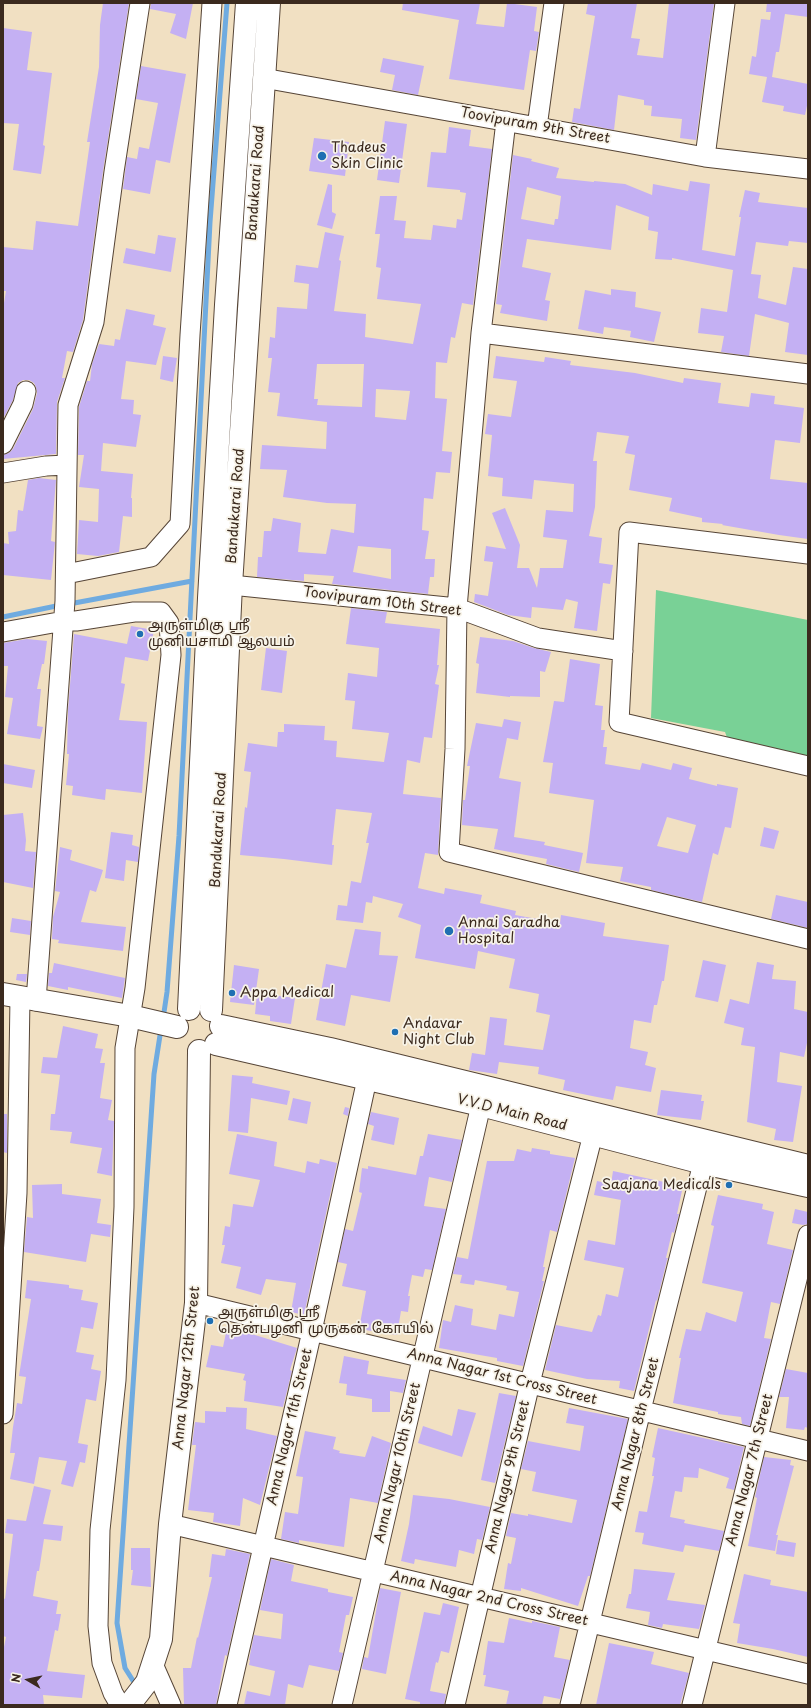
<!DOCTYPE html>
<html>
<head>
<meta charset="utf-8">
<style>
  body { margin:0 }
  #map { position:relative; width:811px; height:1708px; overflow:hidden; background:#f1e0c2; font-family:"Playpen Sans",sans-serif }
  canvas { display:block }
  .frame { position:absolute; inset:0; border:4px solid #3b2a1e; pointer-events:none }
  .north { position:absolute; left:8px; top:1660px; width:40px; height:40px; -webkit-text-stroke:3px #f7f3e8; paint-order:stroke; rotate:279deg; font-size:11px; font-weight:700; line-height:16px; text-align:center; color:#3b2a1e }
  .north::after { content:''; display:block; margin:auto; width:14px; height:18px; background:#3b2a1e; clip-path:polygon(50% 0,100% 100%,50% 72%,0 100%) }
</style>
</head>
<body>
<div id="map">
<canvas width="811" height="1708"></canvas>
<div class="frame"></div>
<div class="north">N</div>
</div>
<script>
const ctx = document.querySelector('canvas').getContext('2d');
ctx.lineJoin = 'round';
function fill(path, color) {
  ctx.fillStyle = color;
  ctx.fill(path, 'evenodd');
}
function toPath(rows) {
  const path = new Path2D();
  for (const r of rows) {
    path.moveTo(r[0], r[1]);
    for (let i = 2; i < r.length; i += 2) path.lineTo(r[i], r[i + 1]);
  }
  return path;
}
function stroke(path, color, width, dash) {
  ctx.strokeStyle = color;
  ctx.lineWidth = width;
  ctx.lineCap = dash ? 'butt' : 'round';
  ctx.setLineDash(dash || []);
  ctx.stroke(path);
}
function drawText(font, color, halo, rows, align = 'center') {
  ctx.font = font + ' "Playpen Sans","Noto Sans Tamil",sans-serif';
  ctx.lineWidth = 3.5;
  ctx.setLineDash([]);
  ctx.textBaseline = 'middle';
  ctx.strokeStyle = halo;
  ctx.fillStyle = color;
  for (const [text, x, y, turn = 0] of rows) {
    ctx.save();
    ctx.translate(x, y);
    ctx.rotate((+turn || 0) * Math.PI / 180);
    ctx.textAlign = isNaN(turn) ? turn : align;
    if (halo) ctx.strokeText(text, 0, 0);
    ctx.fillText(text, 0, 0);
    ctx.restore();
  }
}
fill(toPath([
  [656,590,808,620,808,759,729,743,725,732,651,718]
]), '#79d196');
stroke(toPath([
  [69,604,192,581],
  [3,617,61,605],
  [163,1019,167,992,179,836,210,222,227,3],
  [137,1687,125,1668,117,1623,154,1074,161,1029]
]), '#6fabe0', 5);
fill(toPath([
  [103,3,129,3,103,171,83,320,73,352,67,351,62,378,65,378,57,402,56,454,3,459,3,455,9,453,13,449,33,409,37,393,36,387,34,383,29,380,23,380,18,383,13,400,3,419,3,309,6,291,3,291,3,247,33,250,36,221,78,226,90,142,87,142,99,67,100,25],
  [151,3,193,3,186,39,170,33,176,14,150,9],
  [403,3,480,3,476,24,504,27,507,3,537,7,534,31,539,32,536,51,530,50,524,90,449,79,459,20,402,10],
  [588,3,637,3,631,38,640,39,637,55,663,58,669,3,714,3,696,140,680,138,682,119,651,116,652,106,644,105,644,100,618,95,614,130,572,122,574,108,580,109,595,16,586,14],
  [767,3,808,3,808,17,785,14,779,52,776,52,772,77,808,84,808,101,805,115,783,111,784,106,762,102,767,77,749,74,752,56,756,57,761,19,770,20,771,12,766,12],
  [3,28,32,32,27,70,52,73,43,145,45,146,41,174,13,170,19,124,3,123],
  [383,58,424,66,418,95,392,90,395,75,380,72],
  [141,66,186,74,170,163,156,160,150,194,123,189,127,157,137,159,139,147,149,149,158,103,136,99],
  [385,121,407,124,399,183,377,180],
  [449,127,471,130,469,146,492,149,473,305,462,303,455,338,451,337,447,363,436,362,435,398,447,399,442,451,452,452,450,473,436,472,433,499,424,498,422,530,429,531,425,559,435,559,434,577,430,577,428,594,332,584,334,576,304,574,304,581,257,577,258,557,262,557,264,531,271,531,273,518,301,523,298,552,326,554,331,529,354,533,356,504,327,503,283,497,287,470,260,469,262,445,326,449,327,422,277,416,280,393,268,392,272,358,268,358,270,337,275,338,277,307,307,309,309,284,294,282,296,265,318,268,325,232,344,236,339,260,341,261,334,311,366,314,365,337,413,344,421,304,377,299,381,268,376,267,380,234,375,234,380,196,397,196,394,220,406,221,404,238,431,240,433,225,456,228,457,219,462,220,466,193,460,192,460,190,427,187,431,152,446,153],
  [317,364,364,364,362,407,317,405,318,399,314,399],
  [376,389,410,391,406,420,375,417],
  [358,546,391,549,391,579,353,572],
  [314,138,349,142,345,176,309,171],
  [513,155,532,159,531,161,559,168,556,178,594,182,594,181,625,184,652,195,653,184,688,191,690,181,710,184,702,250,735,256,741,217,739,217,745,190,760,193,758,202,808,208,808,243,789,241,788,246,756,242,751,274,761,275,758,298,786,305,793,267,808,269,808,355,785,352,789,323,755,314,749,356,721,352,724,336,698,333,701,308,727,312,733,270,672,258,672,260,655,259,658,232,648,230,649,217,616,205,611,250,527,239,522,267,551,273,545,300,550,301,547,321,500,313,502,305,496,304],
  [527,187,561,196,558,219,555,219,554,225,521,219],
  [328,184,332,185,332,212,336,214,332,229,317,225],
  [158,235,176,238,171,272,123,263,126,248,155,254],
  [611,289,636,292,635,307,661,312,654,342,630,337,631,331,604,327,603,334,578,329,585,290,611,295],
  [126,309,155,315,153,325,166,328,156,365,126,361,121,399,134,400,133,414,141,415,136,447,103,443,101,471,133,474,131,498,132,498,132,517,123,516,119,552,98,556,77,554,79,520,98,522,99,489,79,487,84,455,78,455,79,407,87,381,90,381,92,364,99,344,114,346,115,339,120,340],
  [163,356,177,358,173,382,160,379],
  [496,356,544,362,545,357,571,361,570,365,635,373,683,383,684,378,721,383,718,403,749,407,751,393,775,396,774,404,804,408,800,443,775,440,770,479,808,483,808,539,779,535,722,525,723,524,702,522,702,518,669,511,672,498,629,490,635,455,625,453,629,436,597,432,593,461,597,461,595,507,589,536,602,538,599,563,613,565,610,584,603,583,597,631,574,628,578,602,566,599,563,610,532,607,531,618,508,615,474,602,475,594,488,596,493,562,484,561,486,546,506,549,492,513,505,508,520,545,517,568,529,568,537,588,540,568,563,568,567,540,543,537,546,510,573,512,574,484,534,480,532,499,502,496,503,478,488,476,492,435,485,434,488,414,511,417,517,381,493,378],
  [39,478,56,480,51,541,55,542,51,580,3,575,3,543,9,544,8,532,16,531,18,510,23,511,28,480],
  [351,608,387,612,385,623,440,629,437,665,439,665,435,684,439,685,432,738,424,737,420,763,407,760,403,794,441,798,438,855,425,853,418,888,444,894,445,888,482,895,480,903,516,911,515,915,560,923,561,915,605,923,603,936,669,945,664,981,662,981,657,1005,654,1005,651,1023,634,1020,630,1048,648,1052,645,1065,656,1068,651,1092,616,1086,613,1100,597,1097,563,1090,565,1080,538,1074,539,1067,499,1062,497,1074,469,1070,472,1053,485,1055,490,1017,507,1019,504,1045,543,1050,550,1015,536,1012,539,994,509,988,515,959,478,951,475,969,415,958,421,925,398,917,403,904,373,896,372,903,366,902,363,923,336,920,338,905,347,906,351,881,361,883,369,843,366,843,372,813,336,809,332,845,334,845,332,865,284,859,240,855,245,807,247,808,251,772,244,771,248,743,277,747,278,732,284,732,284,724,325,726,324,740,337,741,336,757,384,762,389,733,352,729,355,701,345,700,348,673,377,677,379,648,346,644],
  [131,626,154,630,148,661,125,657,121,683,125,684,119,720,147,722,142,793,106,789,105,800,72,795,73,786,66,785,69,754,67,754,68,711,74,634,127,644],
  [480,637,513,641,534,648,551,652,545,672,540,671,540,697,510,696,510,697,476,693,479,664,476,663],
  [27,639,47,641,44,664,42,664,37,689,41,689,37,726,43,727,40,739,7,734,13,698,5,697,8,666,3,666,3,643],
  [266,648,287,651,282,693,261,690],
  [570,659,600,664,595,705,603,706,601,730,605,730,603,747,607,747,605,764,640,770,642,763,671,770,673,763,692,768,689,779,717,786,717,784,738,788,731,828,725,827,718,855,713,853,702,902,651,890,651,887,620,881,623,867,586,863,594,800,549,793,553,763,543,762,554,701,564,702],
  [667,817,696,825,688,853,657,846],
  [504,719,521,722,518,740,507,738,499,778,521,782,514,837,545,842,544,845,583,853,579,872,546,864,547,859,494,849,498,829,462,825,463,800,465,800,470,766,467,766,476,723,502,727],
  [3,764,35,770,32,788,3,783],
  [23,813,26,840,25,851,36,852,33,888,3,882,3,815],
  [764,827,779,831,774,849,760,846],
  [111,832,133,835,132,845,139,847,138,862,126,860,124,881,105,878],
  [60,847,72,850,70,860,103,870,96,892,90,890,81,922,126,927,123,951,58,943,59,940,52,939,53,917,60,892,55,891],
  [776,895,808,902,808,928,771,919],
  [12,918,31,921,30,935,10,932],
  [355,929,381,932,379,955,398,956,390,1002,351,995,345,1026,316,1020,326,964,346,968],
  [703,960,726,965,718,1002,695,997],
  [757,962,774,965,772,979,796,981,794,1009,808,1012,808,1038,804,1057,780,1052,777,1082,802,1086,793,1142,774,1140,776,1129,747,1122,755,1047,741,1045,744,1028,724,1023,730,999,749,1004],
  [54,963,125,978,122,998,68,987,68,990,48,986,49,973,52,973],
  [234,965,259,969,254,1005,230,1002],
  [17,974,27,974,26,982,16,980],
  [257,993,295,998,291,1024,270,1021,270,1016,255,1014],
  [63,1026,98,1034,95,1048,103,1049,100,1063,105,1063,100,1098,112,1100,108,1120,114,1121,112,1176,97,1173,102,1148,70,1143,72,1132,50,1130,51,1114,55,1114,60,1075,41,1073,43,1057,57,1058],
  [232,1075,253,1077,252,1083,290,1091,287,1105,251,1098,248,1133,228,1131],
  [661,1090,702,1095,701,1101,704,1101,701,1120,657,1115],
  [293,1098,311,1102,307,1124,288,1120],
  [345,1107,349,1108,348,1116,343,1114],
  [371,1112,399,1118,394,1145,371,1140,374,1126,368,1124],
  [3,1114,7,1114,7,1153,3,1152],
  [237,1134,277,1142,274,1166,305,1173,307,1161,319,1164,320,1159,337,1163,304,1315,291,1312,296,1283,266,1279,261,1295,236,1288,241,1267,221,1263,225,1245,222,1245,225,1226,230,1227,233,1204,253,1207,260,1180,229,1174],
  [428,1134,462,1140,452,1182,429,1177,424,1206,446,1209,432,1270,425,1269,423,1277,412,1275,408,1296,410,1296,408,1312,401,1311,397,1335,359,1329,366,1291,342,1286,347,1264,338,1262,345,1229,353,1231,362,1193,359,1192,362,1168,368,1169,368,1166,416,1175,420,1156,423,1156],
  [532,1148,550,1151,550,1154,575,1158,557,1232,550,1230,543,1267,545,1267,542,1281,544,1281,523,1366,497,1361,497,1358,439,1348,443,1320,451,1322,455,1305,473,1309,471,1325,496,1330,499,1314,514,1317,519,1292,506,1290,507,1286,475,1280,474,1285,460,1283,462,1275,453,1274,457,1257,468,1259,487,1161,514,1161,517,1149,531,1152],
  [613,1171,683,1186,677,1214,679,1214,674,1233,672,1232,666,1258,668,1258,667,1260,657,1301,656,1300,634,1391,619,1388,620,1381,587,1379,545,1370,556,1325,592,1332,598,1315,601,1316,606,1294,618,1297,624,1268,584,1260,588,1240,615,1245,621,1200,594,1195,597,1181,611,1184],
  [62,1184,62,1194,101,1199,97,1223,111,1225,110,1237,91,1234,86,1262,24,1252,27,1217,33,1218,32,1185],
  [718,1195,763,1204,762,1209,774,1212,767,1244,793,1250,780,1304,771,1302,764,1338,771,1339,750,1426,742,1424,741,1417,718,1414,718,1412,673,1403,681,1358,679,1358,686,1329,701,1331,706,1312,736,1322,743,1292,702,1283,714,1226,711,1225],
  [795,1209,808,1212,808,1224,803,1225,792,1223],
  [27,1280,69,1285,69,1288,83,1290,81,1300,98,1303,93,1329,81,1327,76,1352,94,1355,91,1369,101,1371,96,1401,86,1399,78,1443,88,1445,85,1463,80,1462,73,1487,61,1484,67,1461,39,1457,34,1484,10,1479,15,1453,10,1453,13,1427,17,1403,22,1404,26,1377,19,1376,31,1299,25,1298],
  [227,1328,242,1331,297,1348,290,1370,292,1371,283,1407,244,1401,246,1381,243,1380,245,1374,206,1367,211,1345,223,1347],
  [344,1356,369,1361,367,1374,406,1380,403,1393,390,1391,390,1412,372,1412,372,1399,346,1395,347,1384,339,1383],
  [786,1369,808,1373,808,1428,805,1427,804,1430,786,1428,789,1397,779,1397],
  [499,1393,516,1396,495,1483,481,1480],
  [226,1407,247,1408,246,1429,277,1436,260,1505,243,1498,240,1526,213,1522,214,1513,188,1510,196,1445,192,1445,195,1422,205,1423,205,1411,226,1412],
  [569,1408,628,1419,590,1576,588,1576,578,1606,521,1588,521,1591,504,1589,508,1563,511,1564,516,1538,506,1536,511,1513,528,1516,528,1514,572,1523,577,1500,532,1491,536,1472,521,1469,528,1441,580,1451,584,1426,566,1423],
  [458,1409,476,1413,462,1457,418,1443,423,1426,452,1436],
  [658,1428,744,1447,734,1490,726,1488,729,1478,699,1468,698,1478,684,1477,682,1492,675,1491,670,1517,685,1520,684,1523,724,1531,719,1551,685,1545,683,1552,642,1544,644,1533,635,1532,639,1511,647,1512,654,1476,652,1476,655,1458,652,1457],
  [305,1431,336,1437,333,1449,340,1451,339,1453,365,1457,372,1436,391,1443,378,1503,350,1498,344,1547,299,1540,299,1543,281,1539,285,1512,298,1514,303,1477,296,1476],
  [764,1457,791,1460,790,1465,794,1466,776,1535,778,1535,775,1551,748,1546,757,1498,755,1497],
  [34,1486,51,1490,43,1524,63,1526,61,1541,44,1539,39,1571,37,1571,33,1596,58,1601,56,1614,61,1614,58,1631,55,1630,47,1671,85,1675,82,1698,43,1695,44,1705,3,1705,3,1652,6,1637,3,1636,3,1598,5,1599,13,1534,5,1533,7,1519,26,1521],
  [413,1495,449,1499,490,1507,482,1540,477,1539,474,1554,459,1550,456,1567,415,1559,414,1564,401,1561,409,1524],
  [778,1540,796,1543,794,1557,776,1554],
  [131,1548,150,1548,151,1587,131,1585,133,1570,131,1570],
  [226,1549,250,1554,227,1656,225,1655,216,1705,184,1705,183,1668,191,1668,197,1637,198,1638,212,1577,209,1577,212,1554,225,1556],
  [271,1559,294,1565,291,1581,328,1589,328,1592,353,1597,349,1615,346,1615,339,1652,343,1653,339,1671,309,1665,303,1688,288,1684,285,1705,244,1705,247,1691,270,1696,275,1671,249,1665,250,1660,249,1660,254,1635,281,1639,283,1614,260,1610],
  [634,1569,675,1573,667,1600,705,1605,699,1629,663,1624,662,1628,648,1625,650,1612,626,1608,629,1594,631,1594],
  [744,1574,771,1580,770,1585,808,1592,808,1657,773,1649,737,1643,740,1624,733,1623],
  [380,1588,401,1592,386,1674,362,1669,364,1657,368,1658],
  [443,1603,459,1607,449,1653,441,1651,438,1663,436,1662,430,1691,446,1694,444,1705,420,1705,420,1702,405,1699,424,1612,440,1615],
  [509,1618,532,1623,532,1621,560,1627,554,1657,570,1660,560,1699,544,1696,542,1705,506,1705,509,1691,484,1686,486,1675,483,1675,488,1641,504,1643],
  [609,1643,654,1652,651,1664,689,1673,680,1705,596,1705]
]), '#c4b0f3');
const street = toPath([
  [263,78,705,157,808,169],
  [537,127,554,3],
  [705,157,725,3],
  [481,333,506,121],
  [808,374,481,333,457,608,455,749,449,852,808,939],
  [3,444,23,404,26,391],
  [3,473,46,466,67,465],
  [808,554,629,532,619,722,808,766],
  [66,574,151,557,180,524,190,335,212,3],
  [231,585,457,608,538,638,623,651],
  [3,632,64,621,76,621,134,612,161,612,169,623,171,655,135,988,125,1048,124,1207,116,1380,100,1530,98,1626,102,1663,113,1693,120,1705],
  [36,1001,65,601,68,405,94,322,114,172,140,3],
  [196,1303,808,1451],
  [3,1414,17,1193,20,997],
  [170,1524,808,1674],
  [153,1664,171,1705],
  [227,1705,312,1331,367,1079],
  [342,1705,481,1105],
  [455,1705,530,1383,593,1134],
  [570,1705,641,1410,703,1163],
  [692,1705,808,1235]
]);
const secondary = toPath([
  [3,994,130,1016,177,1027],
  [189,1009,209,598,226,305,247,3],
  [211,1010,231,585,269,3],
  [221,1026,330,1049,808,1166],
  [216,1044,481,1105,703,1163,808,1186],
  [132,1705,133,1700,147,1682,161,1639,170,1524,196,1303,199,1051]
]);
stroke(street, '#564537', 21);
stroke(secondary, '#564537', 24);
stroke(street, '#fff', 19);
stroke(secondary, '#fff', 22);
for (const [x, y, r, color] of [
  [322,156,5,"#1f6fb2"],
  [140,634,4,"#1f6fb2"],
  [449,931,5,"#1f6fb2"],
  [232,993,4,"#1f6fb2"],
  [395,1032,4,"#1f6fb2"],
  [729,1185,4,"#1f6fb2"],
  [210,1321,4,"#1f6fb2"]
]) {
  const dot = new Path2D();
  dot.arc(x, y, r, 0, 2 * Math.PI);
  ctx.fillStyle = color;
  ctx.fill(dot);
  stroke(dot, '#f7f3e8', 1.5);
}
drawText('14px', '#3b2a1e', '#f7f3e8', [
  ["Toovipuram 9th Street",535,126,10],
  ["Bandukarai Road",256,183,-86],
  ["Bandukarai Road",236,506,-86],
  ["Toovipuram 10th Street",382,602,7],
  ["Bandukarai Road",219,830,-87],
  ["V.V.D Main Road",512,1113,14],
  ["Anna Nagar 12th Street",187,1368,-84],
  ["Anna Nagar 1st Cross Street",502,1377,14],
  ["Anna Nagar 11th Street",290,1427,-77],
  ["Anna Nagar 8th Street",636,1434,-76],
  ["Anna Nagar 10th Street",398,1463,-77],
  ["Anna Nagar 7th Street",750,1470,-76],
  ["Anna Nagar 9th Street",508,1477,-77],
  ["Anna Nagar 2nd Cross Street",489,1599,13]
]);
drawText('14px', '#3b2a1e', '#f7f3e8', [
  ["Thadeus",331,148],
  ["Skin Clinic",331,164],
  ["அருள்மிகு ஶ்ரீ",148,626],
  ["முனியசாமி ஆலயம்",148,642],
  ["Annai Saradha",458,923],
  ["Hospital",458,939],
  ["Appa Medical",240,993],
  ["Andavar",403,1024],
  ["Night Club",403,1040],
  ["Saajana Medicals",721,1185,"right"],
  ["அருள்மிகு ஶ்ரீ",218,1313],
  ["தென்பழனி முருகன் கோயில்",218,1329]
], 'left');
</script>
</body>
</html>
